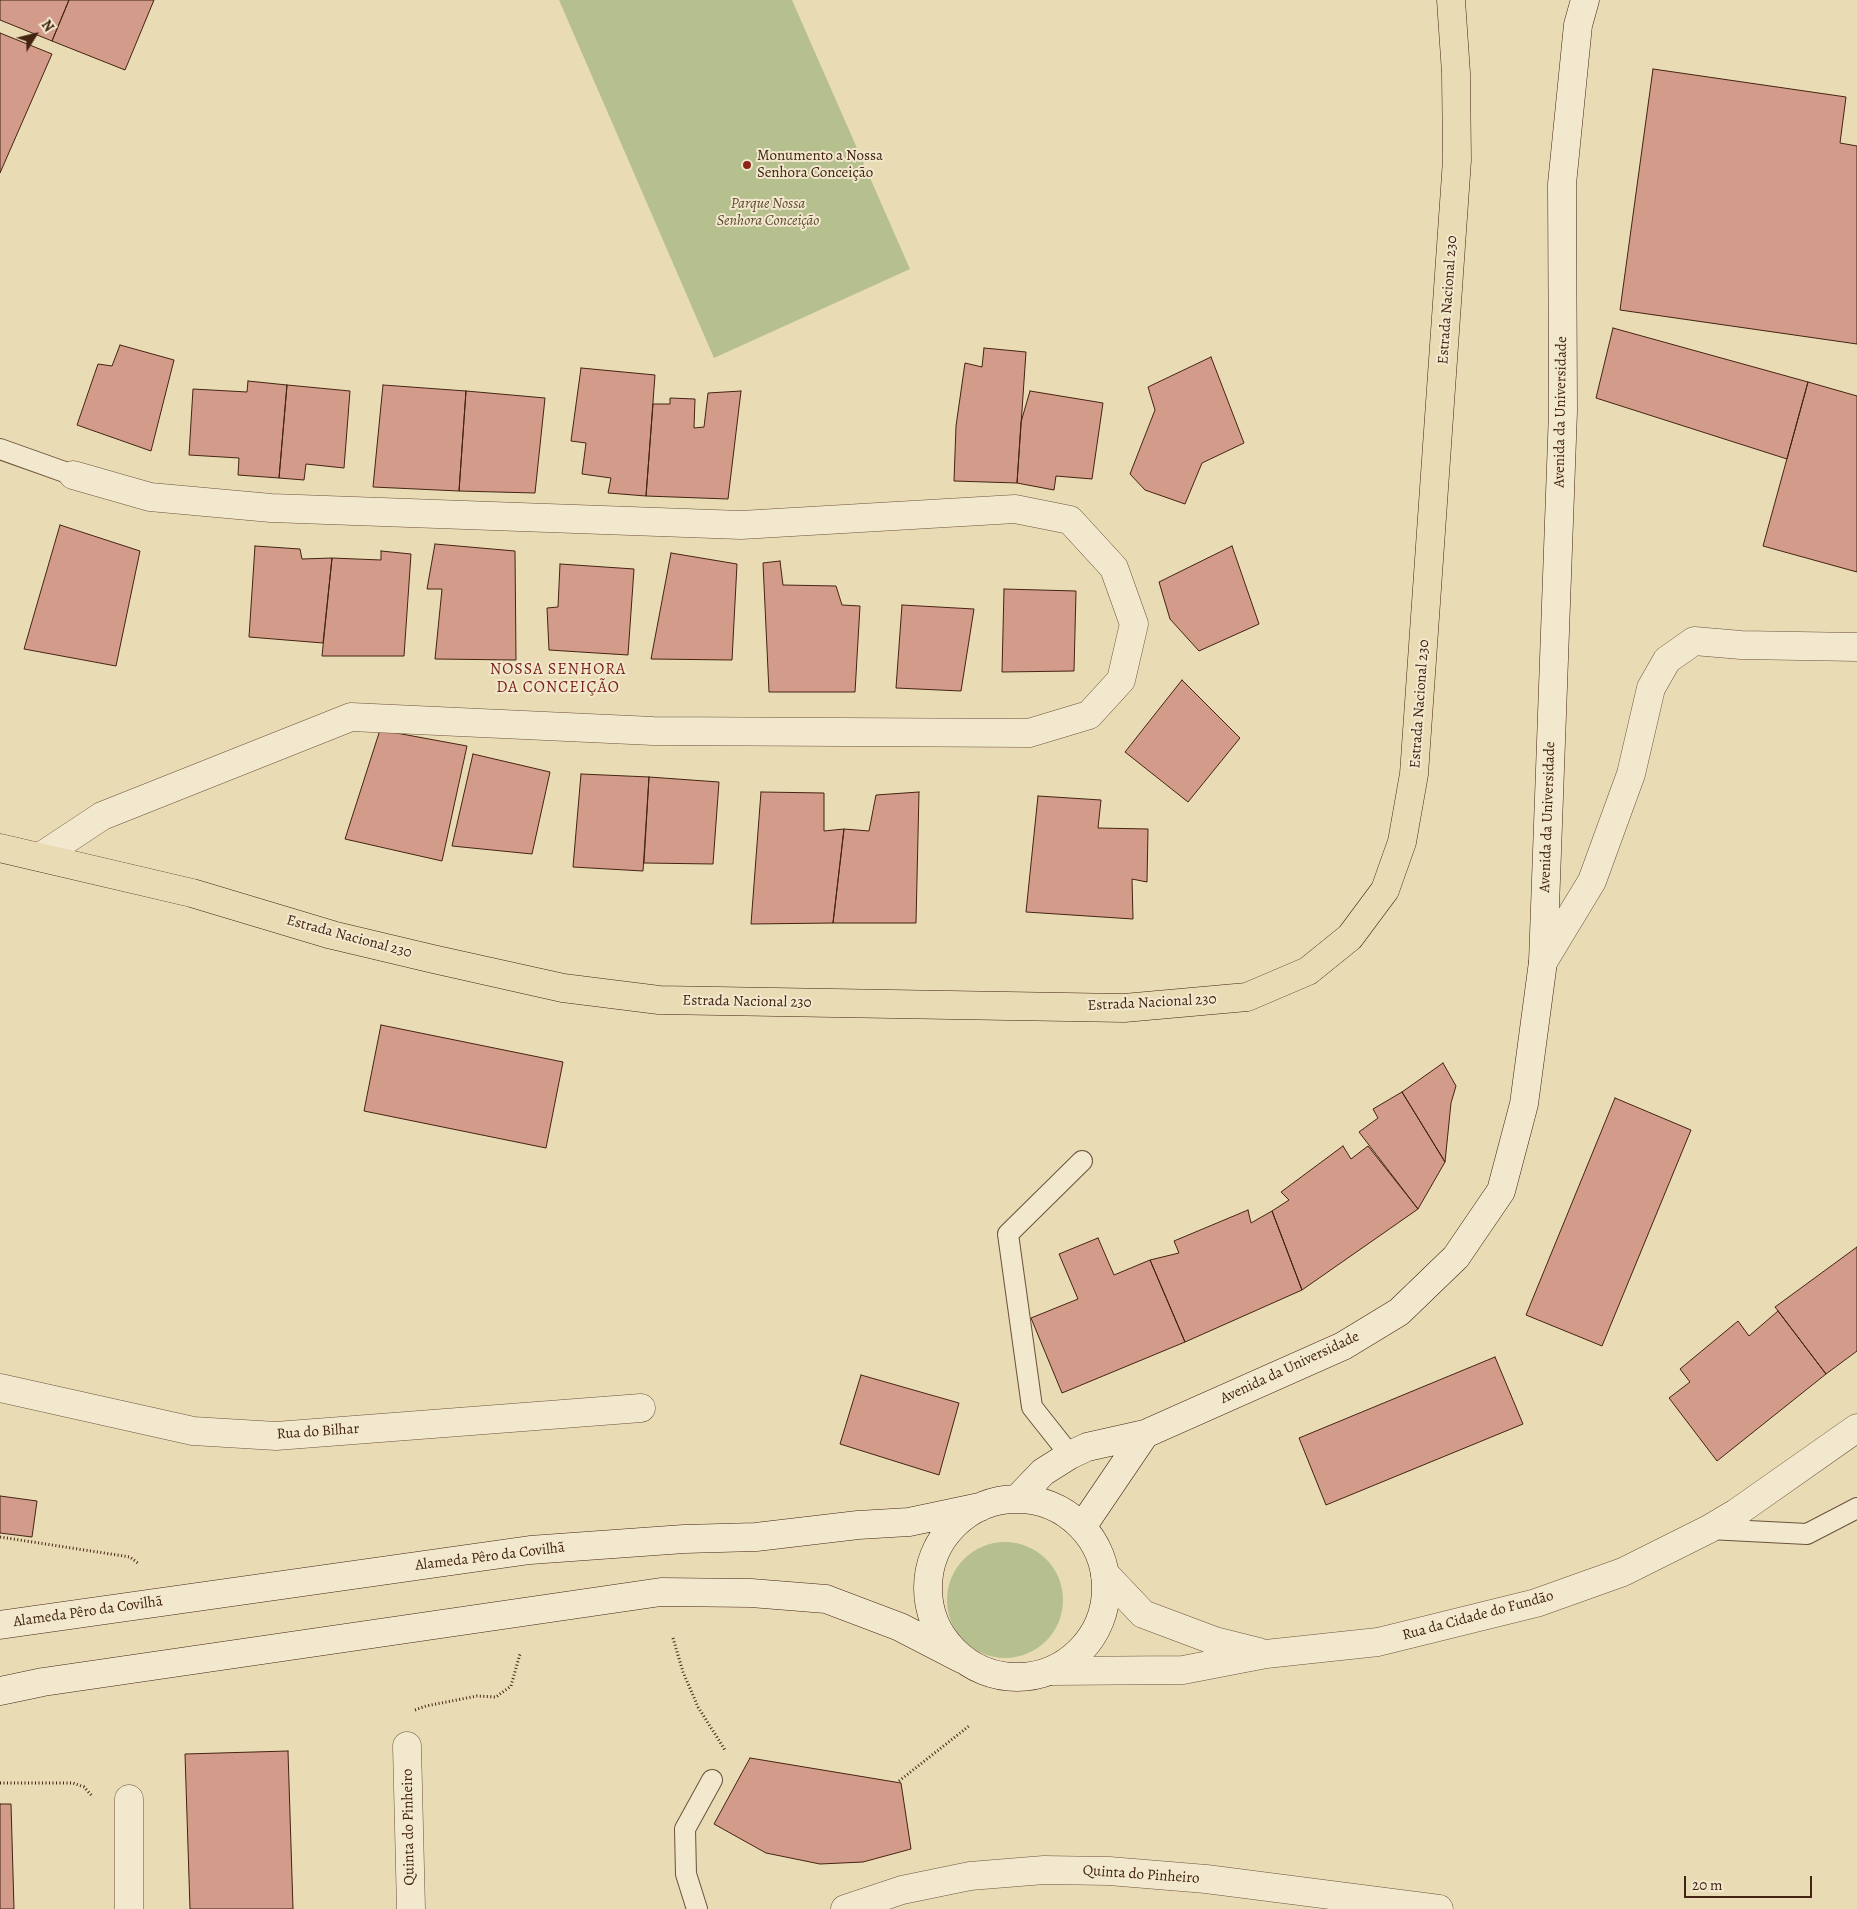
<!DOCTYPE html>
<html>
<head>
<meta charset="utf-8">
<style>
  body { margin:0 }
  #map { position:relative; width:1857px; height:1909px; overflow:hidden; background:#e9dbb4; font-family:Alegreya,serif }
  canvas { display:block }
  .north { position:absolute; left:10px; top:10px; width:50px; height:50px; -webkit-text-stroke:4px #f1e8ce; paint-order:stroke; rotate:54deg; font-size:14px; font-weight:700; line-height:20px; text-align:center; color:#442313 }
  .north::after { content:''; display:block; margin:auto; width:18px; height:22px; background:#442313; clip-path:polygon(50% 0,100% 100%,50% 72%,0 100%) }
  .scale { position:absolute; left:1684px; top:1876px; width:128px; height:22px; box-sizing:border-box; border:2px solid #442313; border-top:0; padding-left:6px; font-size:15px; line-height:18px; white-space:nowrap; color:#442313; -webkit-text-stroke:4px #f1e8ce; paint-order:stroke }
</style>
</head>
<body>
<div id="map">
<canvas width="1857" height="1909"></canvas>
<div class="north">N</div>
<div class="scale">20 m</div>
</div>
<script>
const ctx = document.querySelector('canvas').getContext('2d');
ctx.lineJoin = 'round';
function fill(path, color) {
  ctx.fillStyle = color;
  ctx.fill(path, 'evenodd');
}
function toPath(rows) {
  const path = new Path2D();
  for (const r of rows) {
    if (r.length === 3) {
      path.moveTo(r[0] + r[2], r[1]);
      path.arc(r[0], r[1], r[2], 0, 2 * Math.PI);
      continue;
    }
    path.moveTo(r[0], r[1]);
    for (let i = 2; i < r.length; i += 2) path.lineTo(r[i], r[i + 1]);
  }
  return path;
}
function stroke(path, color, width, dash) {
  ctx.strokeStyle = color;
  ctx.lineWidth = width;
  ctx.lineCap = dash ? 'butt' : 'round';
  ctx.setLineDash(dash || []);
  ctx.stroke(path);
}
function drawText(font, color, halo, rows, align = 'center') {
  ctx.font = font + ' Alegreya,serif';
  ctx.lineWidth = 4;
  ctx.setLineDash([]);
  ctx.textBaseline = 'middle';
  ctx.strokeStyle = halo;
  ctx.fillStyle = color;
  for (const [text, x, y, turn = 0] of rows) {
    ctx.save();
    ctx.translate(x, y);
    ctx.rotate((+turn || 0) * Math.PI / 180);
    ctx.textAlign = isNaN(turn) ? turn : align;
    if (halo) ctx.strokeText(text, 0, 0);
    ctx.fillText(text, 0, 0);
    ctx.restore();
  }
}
fill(toPath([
  [559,0,792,0,910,269,714,358],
  [1005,1600,58]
]), '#b5c08e');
const building = toPath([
  [0,0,69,0,52,41,0,20,0,0],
  [69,0,154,0,125,70,52,41,69,0],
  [0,33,52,54,0,173,0,33],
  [1653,69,1846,97,1840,143,1857,146,1857,344,1620,310,1653,69],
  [1613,328,1808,382,1787,459,1596,398,1613,328],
  [120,345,174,360,151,451,77,425,98,364,112,366,120,345],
  [984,348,1026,352,1017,483,954,481,956,426,965,363,982,367,984,348],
  [1211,357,1244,443,1202,463,1185,504,1145,490,1130,474,1155,410,1148,387,1211,357],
  [581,368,655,375,646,496,608,493,611,478,582,474,586,443,571,441,581,368],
  [248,381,287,385,279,478,238,475,239,458,189,455,193,389,247,392,248,381],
  [1808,382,1857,396,1857,572,1763,546,1808,382],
  [287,385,350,391,344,468,306,464,304,480,279,478,287,385],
  [383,385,466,391,459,491,373,487,383,385],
  [466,391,545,398,535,493,459,491,466,391],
  [741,391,728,499,646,496,653,404,670,404,670,398,695,399,694,428,704,427,708,393,741,391],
  [1030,391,1103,403,1092,479,1056,476,1054,490,1017,483,1021,422,1030,391],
  [60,525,140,551,116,666,24,649,60,525],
  [435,544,515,551,516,660,435,659,442,589,427,589,435,544],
  [255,546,300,549,302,559,332,558,323,643,249,637,255,546],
  [1232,546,1259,624,1199,651,1170,619,1159,582,1232,546],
  [381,551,411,554,404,656,322,656,332,558,381,560,381,551],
  [671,553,737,564,732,660,651,659,671,553],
  [780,561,783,585,836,586,842,605,860,606,855,692,769,692,763,563,780,561],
  [560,564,634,569,628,655,549,650,547,608,558,607,560,564],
  [1004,589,1076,591,1074,671,1002,672,1004,589],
  [902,605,974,609,961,691,896,688,902,605],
  [1182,680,1240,738,1188,802,1125,752,1182,680],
  [380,730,467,746,442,861,345,839,380,730],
  [473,754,550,772,532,854,452,846,473,754],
  [581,774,649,777,643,871,573,867,581,774],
  [649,777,719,782,713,864,644,863,649,777],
  [761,792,824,793,824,831,844,829,833,923,751,924,761,792],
  [919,792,916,923,833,923,844,829,869,831,876,795,919,792],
  [1038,796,1101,800,1098,828,1148,829,1147,882,1132,879,1133,919,1026,912,1038,796],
  [381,1025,563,1062,546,1148,364,1111,381,1025],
  [1443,1063,1456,1086,1451,1103,1445,1162,1402,1092,1443,1063],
  [1402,1092,1445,1162,1418,1209,1359,1132,1378,1118,1373,1109,1402,1092],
  [1615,1098,1691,1130,1602,1346,1526,1315,1615,1098],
  [1343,1146,1351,1159,1368,1146,1418,1209,1302,1290,1272,1211,1289,1200,1281,1192,1343,1146],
  [1248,1210,1251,1223,1272,1211,1302,1290,1185,1342,1150,1260,1179,1253,1174,1241,1248,1210],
  [1098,1238,1114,1275,1150,1260,1185,1342,1062,1393,1031,1318,1078,1299,1059,1254,1098,1238],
  [1857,1247,1857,1351,1826,1374,1775,1307,1857,1247],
  [1778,1311,1826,1374,1717,1461,1669,1398,1690,1382,1680,1369,1738,1321,1749,1336,1778,1311],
  [1495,1357,1523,1424,1326,1505,1299,1438,1495,1357],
  [861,1375,959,1403,939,1475,840,1444,861,1375],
  [0,1496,37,1501,32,1537,0,1533,0,1496],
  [288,1751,293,1909,190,1909,185,1754,288,1751],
  [750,1758,901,1783,911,1849,863,1862,820,1864,766,1853,714,1824,750,1758],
  [0,1804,11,1804,14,1909,0,1909,0,1804]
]);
fill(building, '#d39c8a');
stroke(building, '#442313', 1);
const lane = toPath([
  [0,449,73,475],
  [1070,1455,1032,1407,1008,1234,1082,1161],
  [1709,1529,1807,1534,1857,1508],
  [697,1909,686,1874,685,1829,712,1780]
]);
const street = toPath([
  [40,857,102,816,351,717,653,731,1029,733,1089,715,1121,680,1134,624,1114,568,1070,520,1015,509,741,525,271,508,150,497,73,475],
  [1543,962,1592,881,1631,774,1651,688,1667,660,1694,641,1741,645,1857,647],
  [0,1388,193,1431,276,1436,641,1408],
  [1105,1574,1143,1614,1215,1641,1259,1652],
  [1051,1671,1183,1670,1266,1654,1378,1642,1536,1603,1623,1572,1709,1529,1736,1513,1857,1428],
  [407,1746,411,1909],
  [129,1909,129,1799],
  [845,1909,902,1890,970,1876,1044,1870,1109,1871,1206,1879,1439,1909]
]);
const secondary = toPath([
  [1019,1497,1043,1472,1070,1455,1087,1447,1145,1434,1343,1346,1399,1312,1456,1257,1501,1191,1524,1104,1543,962,1563,411,1562,184,1578,25,1585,0],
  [1017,1588,89],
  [1082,1527,1145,1434],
  [0,1625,530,1550,684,1539,756,1537,858,1525,909,1522,980,1507],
  [0,1691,43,1682,661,1592,751,1593,826,1599,900,1627,962,1659]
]);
const primary = toPath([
  [0,848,192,893,332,935,433,959,563,988,659,1000,1124,1008,1247,997,1308,971,1350,937,1385,890,1402,842,1414,774,1457,160,1456,73,1451,0]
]);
stroke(lane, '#6d513b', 22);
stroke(street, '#6d513b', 29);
stroke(secondary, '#442313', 29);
stroke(primary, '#442313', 29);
stroke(toPath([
  [0,1537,130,1557,139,1564],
  [673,1638,683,1672,698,1707,725,1750],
  [415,1710,426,1706,477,1696,496,1697,511,1686,520,1654],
  [899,1781,969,1726],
  [0,1783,73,1783,84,1787,93,1797]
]), '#442313', 3, [1, 2.5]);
stroke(lane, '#f1e8ce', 20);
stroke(street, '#f1e8ce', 28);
stroke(secondary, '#f1e8ce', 28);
stroke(primary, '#e9dbb4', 28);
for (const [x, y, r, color] of [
  [747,165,5,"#8f2418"]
]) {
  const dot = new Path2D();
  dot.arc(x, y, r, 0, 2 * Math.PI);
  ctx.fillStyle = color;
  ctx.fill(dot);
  stroke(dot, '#f1e8ce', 2);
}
drawText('15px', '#442313', '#f1e8ce', [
  ["Monumento a Nossa",757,156],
  ["Senhora Conceição",757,173]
], 'left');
drawText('italic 15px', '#604a32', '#f1e8ce', [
  ["Parque Nossa",768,204],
  ["Senhora Conceição",768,221]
]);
drawText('15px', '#442313', '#f1e8ce', [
  ["Estrada Nacional 230",1448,300,-86],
  ["Avenida da Universidade",1561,412,-89],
  ["Estrada Nacional 230",1420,704,-86],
  ["Avenida da Universidade",1548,817,-88],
  ["Estrada Nacional 230",349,937,15],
  ["Estrada Nacional 230",747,1002,1],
  ["Estrada Nacional 230",1152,1003,-3],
  ["Avenida da Universidade",1290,1368,-25],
  ["Rua do Bilhar",318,1432,-4],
  ["Alameda Pêro da Covilhã",490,1557,-7],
  ["Alameda Pêro da Covilhã",88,1612,-8],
  ["Rua da Cidade do Fundão",1478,1616,-15],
  ["Quinta do Pinheiro",409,1827,-91],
  ["Quinta do Pinheiro",1141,1875,4]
]);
ctx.letterSpacing = '1px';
drawText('16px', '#7a1f14', '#f1e8ce', [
  ["NOSSA SENHORA",558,670],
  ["DA CONCEIÇÃO",558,688]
]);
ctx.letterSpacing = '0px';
</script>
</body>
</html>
